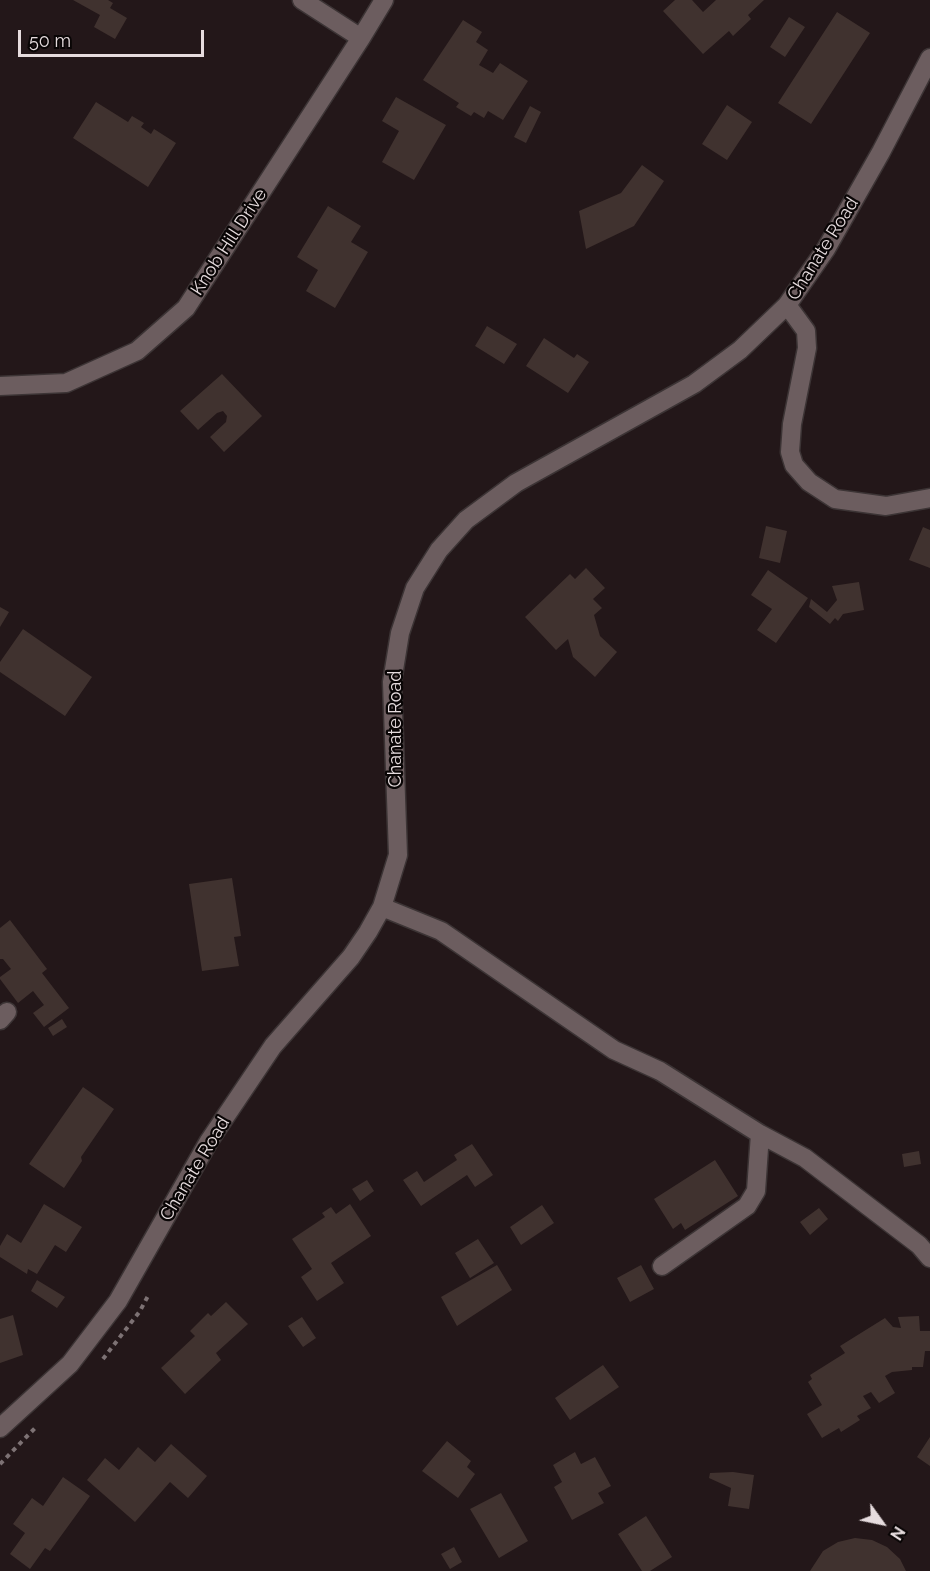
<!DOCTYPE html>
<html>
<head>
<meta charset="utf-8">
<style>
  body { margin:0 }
  #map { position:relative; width:930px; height:1571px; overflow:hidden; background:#231719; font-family:Raleway,sans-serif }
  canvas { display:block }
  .north { position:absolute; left:852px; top:1493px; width:60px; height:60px; -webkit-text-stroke:4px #090505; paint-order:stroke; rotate:123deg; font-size:16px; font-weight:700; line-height:24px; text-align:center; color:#e6dcde }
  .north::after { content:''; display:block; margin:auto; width:21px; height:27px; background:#e6dcde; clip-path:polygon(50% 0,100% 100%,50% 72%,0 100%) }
  .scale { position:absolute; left:18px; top:30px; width:186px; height:27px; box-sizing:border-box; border:3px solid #e6dcde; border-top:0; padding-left:8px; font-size:18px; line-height:21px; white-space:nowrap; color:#e6dcde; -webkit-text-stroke:4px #090505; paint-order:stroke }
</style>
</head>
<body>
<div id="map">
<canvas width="930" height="1571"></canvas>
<div class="north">N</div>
<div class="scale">50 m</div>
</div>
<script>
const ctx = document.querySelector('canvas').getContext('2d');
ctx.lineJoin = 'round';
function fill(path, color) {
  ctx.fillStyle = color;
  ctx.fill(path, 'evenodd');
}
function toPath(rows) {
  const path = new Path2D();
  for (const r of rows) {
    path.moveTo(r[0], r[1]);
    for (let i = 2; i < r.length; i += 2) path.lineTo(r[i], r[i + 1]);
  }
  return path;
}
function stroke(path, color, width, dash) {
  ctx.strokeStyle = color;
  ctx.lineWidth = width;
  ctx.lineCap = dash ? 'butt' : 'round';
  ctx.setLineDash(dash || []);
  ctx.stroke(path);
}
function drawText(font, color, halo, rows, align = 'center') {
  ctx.font = font + ' Raleway,sans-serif';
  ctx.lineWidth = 4.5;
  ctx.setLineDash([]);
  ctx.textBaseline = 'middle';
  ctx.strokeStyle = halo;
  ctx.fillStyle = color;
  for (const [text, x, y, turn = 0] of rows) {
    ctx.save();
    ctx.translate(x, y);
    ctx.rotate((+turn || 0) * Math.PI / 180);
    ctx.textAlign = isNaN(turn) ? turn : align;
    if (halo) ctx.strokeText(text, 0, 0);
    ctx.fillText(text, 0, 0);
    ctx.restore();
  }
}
fill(toPath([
  [73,0,108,0,113,3,110,8,127,18,115,39,94,27,100,15],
  [675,0,692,0,703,12,716,0,764,0,748,15,751,19,733,36,729,31,703,54,663,11],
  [837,12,870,33,811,124,778,103],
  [789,17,805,27,785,57,770,47],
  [463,20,482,32,476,42,488,50,479,65,493,73,500,63,528,81,503,120,488,111,484,118,474,112,471,116,456,107,459,103,423,80],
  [396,97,446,125,414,180,382,162,399,131,382,121],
  [96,102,128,122,132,116,144,123,141,127,151,134,154,129,176,143,148,187,73,138],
  [727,105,752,122,727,160,702,144],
  [530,106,541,112,526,143,514,137],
  [642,165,664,181,634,226,586,249,579,211,621,193],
  [328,206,361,226,351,242,368,252,335,308,306,291,318,270,297,257],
  [487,326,517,344,504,364,475,346],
  [544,338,574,358,577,354,589,362,568,393,526,366],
  [222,374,262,416,224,452,210,437,226,422,227,416,223,411,217,413,198,430,180,411],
  [766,526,787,531,780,563,759,558],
  [923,527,930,530,930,568,909,560],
  [586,568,605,588,593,599,602,608,594,615,600,636,617,652,595,677,573,657,568,639,556,650,525,617,570,574,575,579],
  [768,570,808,598,776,643,757,630,772,609,751,595],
  [859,582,864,610,843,614,838,621,835,618,830,624,809,607,811,599,827,612,837,600,832,586],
  [0,607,9,612,0,627],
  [23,629,92,677,65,716,0,672,0,662],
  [232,878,241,936,234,937,239,966,202,971,189,884],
  [10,920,47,969,42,973,69,1008,44,1027,33,1013,44,1005,33,991,18,1003,0,979,0,977,11,969,3,959,0,959,0,928],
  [62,1019,67,1027,53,1036,48,1028],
  [83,1087,114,1109,81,1157,82,1161,64,1188,29,1164],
  [472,1144,493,1175,475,1187,467,1175,421,1206,403,1180,417,1171,424,1182,457,1160,454,1155],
  [919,1151,921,1164,904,1167,902,1154],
  [715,1160,738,1196,685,1230,681,1223,673,1229,654,1199],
  [367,1180,374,1191,360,1201,352,1189],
  [44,1204,82,1227,66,1252,55,1245,37,1274,28,1269,27,1274,0,1257,0,1246,7,1234,21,1243],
  [350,1204,371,1236,331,1263,344,1283,317,1301,301,1277,312,1269,292,1239,325,1217,322,1213,331,1207,336,1214],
  [542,1205,554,1223,521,1245,510,1227],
  [819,1208,828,1219,810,1235,800,1222],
  [478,1239,494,1263,470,1278,455,1253],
  [497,1265,512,1290,457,1326,441,1297],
  [641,1265,654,1289,630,1302,617,1278],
  [37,1280,65,1297,57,1308,31,1291],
  [226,1302,248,1324,216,1353,221,1360,185,1394,161,1368,195,1336,190,1331,208,1313,211,1316],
  [13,1315,23,1355,0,1363,0,1319],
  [919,1316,920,1331,930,1331,930,1351,925,1351,923,1367,912,1367,912,1370,892,1372,885,1376,895,1393,879,1403,871,1392,863,1396,871,1408,857,1416,860,1420,841,1432,839,1428,822,1438,807,1414,822,1405,808,1382,812,1379,810,1375,845,1353,840,1346,885,1318,893,1327,901,1328,898,1317],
  [302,1317,316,1338,303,1347,288,1326],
  [603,1365,619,1387,570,1420,555,1398],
  [930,1437,930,1466,917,1457],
  [447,1441,471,1461,467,1467,475,1474,458,1498,422,1471],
  [171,1444,207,1476,188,1498,170,1482,135,1522,87,1480,105,1458,119,1470,138,1447,155,1462],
  [575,1452,581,1464,595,1457,611,1486,598,1493,604,1503,572,1520,554,1487,562,1482,553,1465],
  [733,1472,754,1475,749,1509,728,1506,731,1488,709,1478,710,1473],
  [63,1477,90,1496,50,1551,45,1548,30,1569,10,1554,25,1533,13,1524,32,1498,43,1506],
  [501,1493,528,1541,499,1558,470,1509],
  [646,1516,672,1557,650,1571,642,1571,618,1534],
  [855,1538,872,1540,887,1547,900,1559,906,1571,810,1571,823,1551,838,1542],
  [454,1547,462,1562,450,1569,441,1554]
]), '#40322f');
const minor = toPath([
  [302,0,361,38],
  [787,305,806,331,807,348,792,424,790,452,794,465,809,482,835,499,886,506,930,498],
  [0,386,66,383,137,351,186,308,361,38,384,0],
  [382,907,441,931,614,1050,660,1071,760,1134,805,1158,919,1245,930,1258],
  [0,1020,7,1012],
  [662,1266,747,1206,756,1191,760,1134],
  [0,1428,70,1364,118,1301,209,1141,273,1046,351,957,368,932,382,907,398,855,392,682,400,633,415,588,439,550,466,520,516,483,694,384,740,350,787,305,826,249,881,152,930,58]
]);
stroke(minor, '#3c3435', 21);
stroke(toPath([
  [103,1359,140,1311,149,1294],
  [0,1464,37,1426]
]), '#7d7274', 4, [4.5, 4.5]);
stroke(minor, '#6c5d5f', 18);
drawText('18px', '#e6dcde', '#090505', [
  ["Knob Hill Drive",229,242,-57],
  ["Chanate Road",823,249,-58],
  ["Chanate Road",396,729,-90],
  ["Chanate Road",195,1169,-59]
]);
</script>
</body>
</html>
